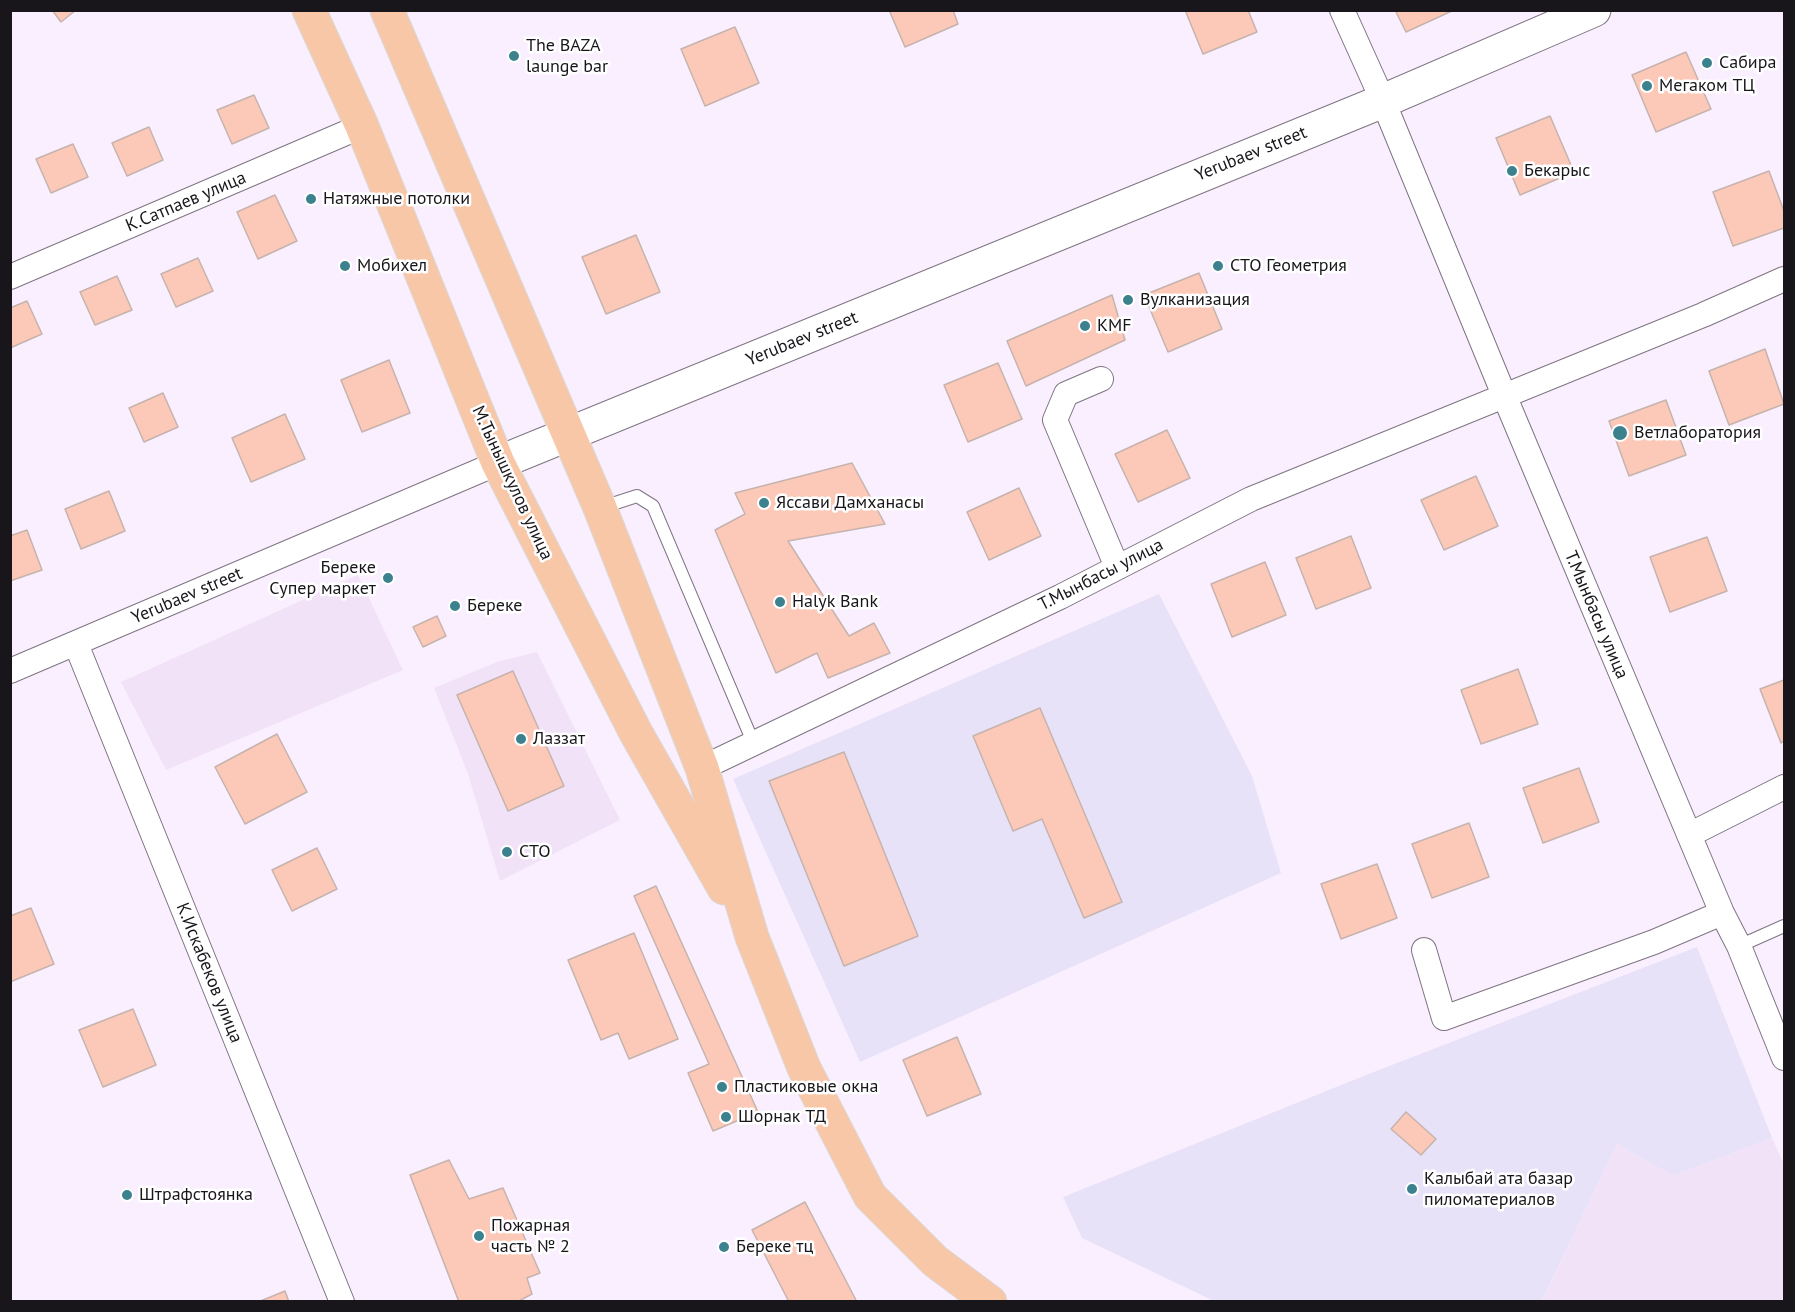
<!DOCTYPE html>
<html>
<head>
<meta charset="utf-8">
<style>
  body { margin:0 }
  #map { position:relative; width:1795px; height:1312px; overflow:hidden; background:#faefff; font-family:"PT Sans",sans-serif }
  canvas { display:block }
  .frame { position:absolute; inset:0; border:12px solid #19161b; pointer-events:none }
</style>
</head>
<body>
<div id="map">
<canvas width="1795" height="1312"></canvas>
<div class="frame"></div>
</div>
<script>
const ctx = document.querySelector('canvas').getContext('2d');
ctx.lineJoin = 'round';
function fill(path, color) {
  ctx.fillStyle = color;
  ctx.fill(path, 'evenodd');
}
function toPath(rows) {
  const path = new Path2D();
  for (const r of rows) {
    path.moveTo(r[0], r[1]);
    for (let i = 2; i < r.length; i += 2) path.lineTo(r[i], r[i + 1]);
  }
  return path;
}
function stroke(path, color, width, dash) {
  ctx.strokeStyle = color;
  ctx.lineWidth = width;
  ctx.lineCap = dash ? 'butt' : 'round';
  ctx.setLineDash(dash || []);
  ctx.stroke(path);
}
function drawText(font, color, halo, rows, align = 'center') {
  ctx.font = font + ' "PT Sans",sans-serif';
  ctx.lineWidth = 5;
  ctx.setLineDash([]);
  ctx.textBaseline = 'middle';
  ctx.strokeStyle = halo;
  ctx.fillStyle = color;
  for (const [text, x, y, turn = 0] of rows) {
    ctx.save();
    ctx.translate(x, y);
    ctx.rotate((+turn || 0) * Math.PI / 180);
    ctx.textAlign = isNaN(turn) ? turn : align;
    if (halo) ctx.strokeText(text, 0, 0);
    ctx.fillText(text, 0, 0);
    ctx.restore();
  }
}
fill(toPath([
  [358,575,403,670,166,770,121,682],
  [537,652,620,820,500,881,468,774,434,688,497,662],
  [1772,1138,1784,1164,1784,1301,1542,1302,1617,1144,1673,1176]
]), '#f2e2f8');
fill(toPath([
  [1159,594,1252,776,1281,873,860,1062,733,779],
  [1697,947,1772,1138,1673,1176,1617,1144,1542,1301,1214,1301,1082,1238,1063,1197,1366,1075]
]), '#e8e2f8');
const building = toPath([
  [52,10,76,10,61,22,52,10],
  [889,10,953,10,958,24,905,47,889,10],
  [1185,10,1248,10,1257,32,1203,54,1185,10],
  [1395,10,1454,10,1406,32,1395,10],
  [735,27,759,83,705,106,681,49,735,27],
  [1686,52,1711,109,1656,132,1632,75,1686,52],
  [254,95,269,128,232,144,217,110,254,95],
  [1550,116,1574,172,1520,195,1496,138,1550,116],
  [149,127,163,160,127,176,112,143,149,127],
  [73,144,88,177,51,193,36,159,73,144],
  [1769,171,1784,211,1784,228,1733,246,1713,192,1769,171],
  [275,195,297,241,258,259,237,212,275,195],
  [636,235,660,292,606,314,582,257,636,235],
  [198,258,213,291,176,307,161,274,198,258],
  [1199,273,1222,329,1168,352,1144,295,1199,273],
  [117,276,132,310,95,325,80,292,117,276],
  [1112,295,1125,340,1026,386,1007,341,1112,295],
  [27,301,42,334,10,348,10,308,27,301],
  [1765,349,1784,404,1729,425,1709,371,1765,349],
  [389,360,410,413,362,432,341,380,389,360],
  [998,363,1022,419,968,442,944,385,998,363],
  [163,393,178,427,144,442,129,408,163,393],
  [1666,400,1686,455,1629,476,1609,421,1666,400],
  [285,414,305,459,251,482,232,438,285,414],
  [1167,430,1190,478,1138,502,1115,454,1167,430],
  [852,463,885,524,788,541,849,636,874,623,890,653,828,678,817,653,776,673,715,530,745,514,735,493,852,463],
  [1476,476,1498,526,1444,550,1421,500,1476,476],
  [1019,488,1041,536,989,560,967,512,1019,488],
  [109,491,125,531,81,549,65,509,109,491],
  [27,530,42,570,10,581,10,536,27,530],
  [1351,536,1371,588,1316,609,1296,558,1351,536],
  [1707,537,1727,591,1670,612,1650,557,1707,537],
  [1265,562,1286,615,1232,637,1211,584,1265,562],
  [437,616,446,636,423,647,413,627,437,616],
  [1518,669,1538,724,1481,744,1461,690,1518,669],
  [513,671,564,786,508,811,457,695,513,671],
  [1784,680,1784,741,1781,743,1760,689,1784,680],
  [1040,708,1122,902,1084,918,1042,819,1013,831,973,736,1040,708],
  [277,734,307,792,245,824,215,767,277,734],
  [844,752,918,936,844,966,769,781,844,752],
  [1579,768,1599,822,1543,843,1523,788,1579,768],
  [1469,823,1489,877,1432,898,1412,844,1469,823],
  [317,848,337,889,292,911,272,870,317,848],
  [1377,864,1397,918,1341,939,1321,884,1377,864],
  [656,886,758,1112,713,1131,688,1073,709,1064,634,896,656,886],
  [31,908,54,964,10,982,10,916,31,908],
  [634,933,678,1039,629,1059,618,1033,601,1040,568,960,634,933],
  [133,1009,156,1065,103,1087,79,1030,133,1009],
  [957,1037,981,1094,927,1116,903,1060,957,1037],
  [1406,1112,1436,1139,1421,1155,1391,1129,1406,1112],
  [449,1160,469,1199,503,1188,540,1273,527,1278,532,1294,517,1302,459,1302,410,1175,449,1160],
  [805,1202,857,1302,789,1302,752,1230,805,1202],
  [285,1291,289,1302,258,1302,285,1291]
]);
fill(building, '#fcc9b9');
stroke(building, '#c6b3ad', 1.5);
const lane = toPath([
  [600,508,637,496,653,506,753,742],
  [1739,946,1784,926]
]);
const street = toPath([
  [1342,10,1383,101,1504,395,1722,913,1739,946,1784,1058],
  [10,277,362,126],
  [1101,379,1066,394,1055,420,1117,567],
  [76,644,342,1302],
  [10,671,498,463],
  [702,768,1060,597,1251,499,1703,315,1784,279],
  [1689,835,1784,787],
  [1424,950,1444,1018,1654,942,1722,913]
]);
const secondary = toPath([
  [498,463,1383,101,1594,10]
]);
const primary = toPath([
  [309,10,362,126,498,463,636,733,724,888],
  [387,10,600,508,702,768,752,937,804,1068,870,1196,935,1261,990,1302]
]);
stroke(lane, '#7e7481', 14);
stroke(street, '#7e7481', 26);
stroke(secondary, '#7e7481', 35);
stroke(primary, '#dadadb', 35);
stroke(lane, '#fff', 12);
stroke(street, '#fff', 24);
stroke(secondary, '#fff', 33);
stroke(primary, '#f8c7a8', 33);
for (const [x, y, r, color] of [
  [514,56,6,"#3c818e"],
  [1707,63,6,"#3c818e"],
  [1647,86,6,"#3c818e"],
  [1512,171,6,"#3c818e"],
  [311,199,6,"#3c818e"],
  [345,266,6,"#3c818e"],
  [1218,266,6,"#3c818e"],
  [1128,300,6,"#3c818e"],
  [1085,326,6,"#3c818e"],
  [1620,433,8,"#3c818e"],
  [764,503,6,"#3c818e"],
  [388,578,6,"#3c818e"],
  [780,602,6,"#3c818e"],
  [455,606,6,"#3c818e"],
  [521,739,6,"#3c818e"],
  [507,852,6,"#3c818e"],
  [722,1087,6,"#3c818e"],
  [726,1117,6,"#3c818e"],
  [1412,1189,6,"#3c818e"],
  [127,1195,6,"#3c818e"],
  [479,1236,6,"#3c818e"],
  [724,1247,6,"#3c818e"]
]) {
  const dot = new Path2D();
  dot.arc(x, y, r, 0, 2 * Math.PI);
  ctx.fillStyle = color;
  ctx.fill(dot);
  stroke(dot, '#fff', 2);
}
drawText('18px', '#19161b', '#fff', [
  ["The BAZA",526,46],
  ["launge bar",526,67],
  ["Сабира",1719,63],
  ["Мегаком ТЦ",1659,86],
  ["Бекарыс",1524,171],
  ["Натяжные потолки",323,199],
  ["Мобихел",357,266],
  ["СТО Геометрия",1230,266],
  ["Вулканизация",1140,300],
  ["KMF",1097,326],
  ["Ветлаборатория",1634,433],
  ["Яссави Дамханасы",776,503],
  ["Береке",376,568,"right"],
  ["Супер маркет",376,589,"right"],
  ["Halyk Bank",792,602],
  ["Береке",467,606],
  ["Лаззат",533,739],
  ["СТО",519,852],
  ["Пластиковые окна",734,1087],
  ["Шорнак ТД",738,1117],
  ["Калыбай ата базар",1424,1179],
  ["пиломатериалов",1424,1200],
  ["Штрафстоянка",139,1195],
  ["Пожарная",491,1226],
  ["часть № 2",491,1247],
  ["Береке тц",736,1247]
], 'left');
drawText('18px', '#19161b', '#fff', [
  ["Yerubaev street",1251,154,-22],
  ["К.Сатпаев улица",186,202,-23],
  ["Yerubaev street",802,339,-22],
  ["М.Тынышкулов улица",512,483,65],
  ["Т.Мынбасы улица",1101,575,-27],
  ["Yerubaev street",187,596,-23],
  ["Т.Мынбасы улица",1596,615,67],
  ["К.Искабеков улица",209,973,68]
]);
</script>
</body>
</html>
